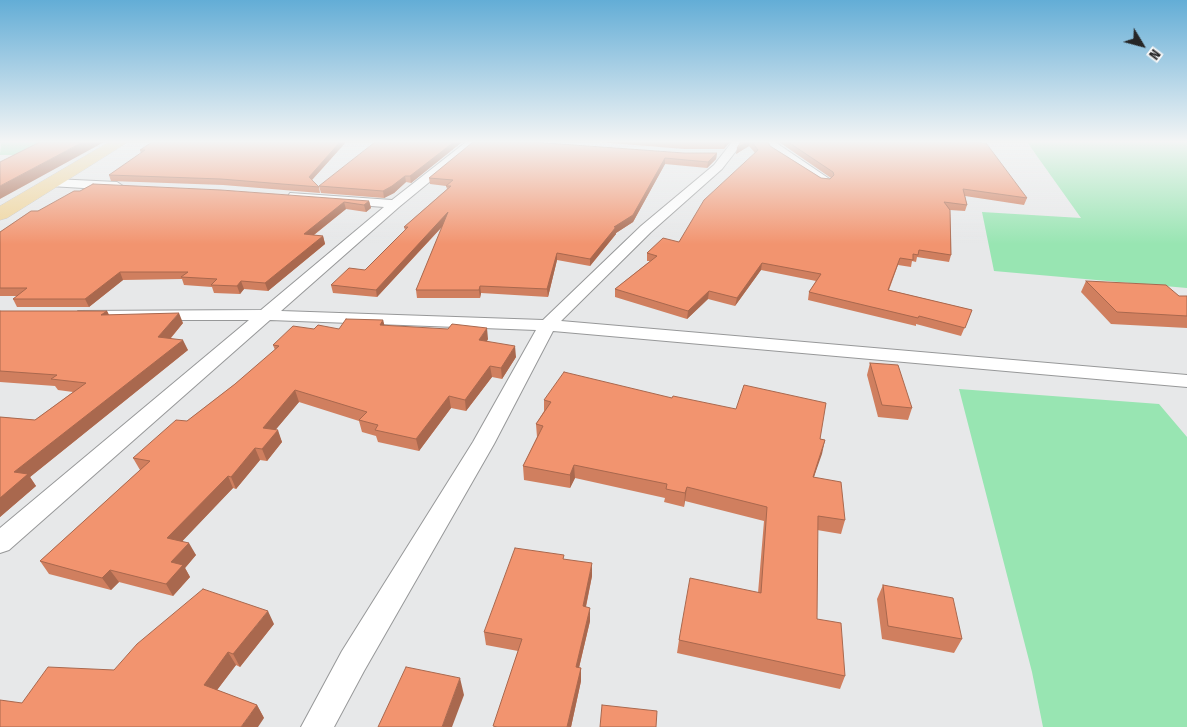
<!DOCTYPE html>
<html>
<head>
<meta charset="utf-8">
<style>
  body { margin:0 }
  #map { position:relative; width:1187px; height:727px; overflow:hidden; background:#e7e8e9; font-family:"Fira Sans Condensed",sans-serif }
  canvas { display:block }
  .north { position:absolute; left:1117px; top:20px; width:50px; height:50px; -webkit-text-stroke:4px #f4f5f6; paint-order:stroke; rotate:127deg; font-size:14px; font-weight:700; line-height:20px; text-align:center; color:#262627 }
  .north::after { content:''; display:block; margin:auto; width:18px; height:22px; background:#262627; clip-path:polygon(50% 0,100% 100%,50% 72%,0 100%) }
</style>
</head>
<body>
<div id="map">
<canvas width="1187" height="727"></canvas>
<div class="north">N</div>
</div>
<script>
const ctx = document.querySelector('canvas').getContext('2d');
ctx.lineJoin = 'round';
function fill(path, color) {
  ctx.fillStyle = color;
  ctx.fill(path, 'evenodd');
}
function toPath(rows) {
  const path = new Path2D();
  for (const r of rows) {
    path.moveTo(r[0], r[1]);
    for (let i = 2; i < r.length; i += 2) path.lineTo(r[i], r[i + 1]);
  }
  return path;
}
function stroke(path, color, width, dash) {
  ctx.strokeStyle = color;
  ctx.lineWidth = width;
  ctx.lineCap = dash ? 'butt' : 'round';
  ctx.setLineDash(dash || []);
  ctx.stroke(path);
}
fill(toPath([
  [44,142,19,155,0,155,1,142],
  [1027,142,1187,142,1187,288,994,271,982,212,1081,218],
  [959,389,1159,404,1187,437,1187,727,1043,727,1032,672]
]), '#98e5b2');
const minor = toPath([
  [466,142,478,142,399,207,281,311,543,320,641,226,714,165,732,142,743,142,722,169,651,232,561,321,1187,375,1187,387,553,331,494,444,364,671,334,727,301,727,342,651,473,442,536,330,270,320,9,550,0,553,0,528,249,320,84,320,78,319,76,315,78,311,261,310,384,207,294,200,288,196,290,193,392,200,466,142],
  [764,142,775,142,831,180,829,183,821,183,771,151,764,142],
  [54,179,117,182,123,186,117,190,50,186,48,183,50,180,54,179]
]);
const primary = toPath([
  [109,142,128,142,7,218,0,220,0,206,109,142]
]);
stroke(minor, '#979899', 2);
stroke(primary, '#c2c2c3', 1);
fill(minor, '#fff');
fill(primary, '#efd398');
fill(toPath([
  [346,142,312,180,319,187,320,193,223,185,111,181,109,175,141,154,140,150],
  [462,142,411,183,406,182,394,193,384,198,321,193,319,186],
  [597,142,730,142,724,149,684,149],
  [741,142,768,142,770,146,821,178,830,179,831,178,779,142,971,142,1027,198,1024,205,965,196,967,205,965,211,950,210,951,255,949,262,917,257,916,262,912,261,911,267,898,265,889,290,972,310,961,336,916,324,916,326,808,300,809,292,816,281,761,270,735,306,708,299,687,319,615,297,615,289,650,261,647,261,647,253,679,242,755,153,749,146,736,154],
  [684,153,717,153,716,159,707,168,665,164,633,222,616,233,616,234,590,266,557,260,548,297,481,293,480,298,417,298,416,290,443,226,377,297,333,293,331,285,365,270,405,230,404,227,447,189,446,186,430,184,429,178],
  [369,201,371,208,366,212,346,209,314,235,323,236,325,244,268,291,244,289,240,294,214,293,212,287,184,285,182,279,123,280,89,307,17,307,13,299,17,296,0,296,0,232,31,211],
  [1086,281,1179,296,1187,296,1187,328,1111,324,1081,292],
  [0,311,107,311,109,315,183,323,171,338,188,350,30,477,36,486,0,517,0,417,35,420,73,392,58,390,55,386,0,382],
  [383,320,384,326,488,339,487,341,516,357,502,379,492,377,466,411,451,408,419,451,378,442,376,436,362,432,359,421,299,402,276,429,282,442,267,461,260,460,236,489,233,488,182,541,196,555,185,568,190,577,173,596,119,582,111,590,49,574,40,561,140,470,133,458,187,421,235,384,275,350,273,345,314,329,339,329],
  [870,363,912,408,908,420,878,417,867,375],
  [544,400,820,439,825,440,814,477,845,520,841,534,817,530,817,619,845,676,840,689,677,653,679,640,758,593,764,521,685,501,684,507,664,502,665,498,575,478,570,488,524,480,523,466,537,437,536,424,544,411],
  [564,559,592,576,586,607,590,621,579,668,581,668,581,681,571,727,494,727,518,651,486,645,484,632],
  [883,585,962,639,954,653,882,639,877,599],
  [274,624,240,667,236,665,217,690,257,705,264,718,114,670]
]), '#d07f5f');
fill(toPath([
  [83,142,104,142,0,199,0,186],
  [340,142,346,142,310,182,309,177],
  [454,142,462,142,411,183,410,176],
  [726,142,730,142,724,149,725,143],
  [746,142,750,142,749,146,736,154,737,148],
  [717,153,716,159,707,168,708,162],
  [665,158,665,164,633,222,616,233,616,234,590,266,590,259],
  [405,176,406,182,394,193,384,198,383,191],
  [369,201,371,208,366,212,364,205],
  [344,202,346,209,306,241,304,234],
  [448,212,449,219,377,297,376,290],
  [323,236,325,244,268,291,265,283],
  [557,253,557,260,548,297,547,289],
  [762,263,761,270,735,306,737,298],
  [120,272,123,280,89,307,85,299],
  [241,281,244,289,240,294,237,286],
  [480,286,481,293,480,298,479,290],
  [709,291,708,299,687,319,688,311],
  [107,311,112,321,101,315],
  [179,313,183,323,163,347,158,337],
  [383,320,386,331,380,325],
  [487,328,488,339,480,351,479,340],
  [183,340,188,350,30,477,36,486,0,517,0,498,14,472],
  [515,346,516,357,502,379,501,368],
  [490,366,492,377,466,411,465,400],
  [295,390,299,402,267,440,263,428],
  [449,396,451,408,419,451,416,439],
  [278,430,282,442,267,461,262,449],
  [825,440,822,454,809,491,813,477],
  [255,448,260,460,236,489,231,477],
  [574,465,575,478,570,488,570,475],
  [228,476,233,488,174,550,167,538],
  [687,487,685,501,684,507,685,493],
  [189,543,196,555,185,568,190,577,173,596,166,584,171,562],
  [592,563,592,576,583,620,583,606],
  [110,570,119,582,111,590,102,578],
  [590,608,590,621,576,680,576,667],
  [268,611,274,624,240,667,233,654],
  [228,652,236,665,211,698,204,685],
  [581,668,581,681,571,727,567,727],
  [460,678,464,695,452,727,442,727],
  [257,705,264,718,258,727,241,727]
]), '#a9684e');
const building = toPath([
  [40,142,83,142,0,186,0,162,40,142],
  [152,142,340,142,309,177,319,187,221,179,109,175,145,150,140,150,152,142],
  [375,142,454,142,410,176,405,176,392,186,383,191,319,186,375,142],
  [473,142,533,142,684,153,717,153,708,162,665,158,633,215,614,227,616,227,590,259,557,253,547,289,480,286,479,290,416,290,448,212,376,290,331,285,349,268,365,270,408,227,404,227,451,186,446,186,453,180,429,178,473,142],
  [673,142,726,142,725,143,685,143,673,142],
  [741,142,746,142,737,148,741,142],
  [752,142,768,142,770,146,821,178,830,179,834,175,833,172,788,142,971,142,986,143,1027,198,963,189,967,205,944,202,950,210,951,255,919,250,918,255,913,254,913,260,900,258,888,290,972,310,965,328,919,316,918,318,809,292,821,274,762,263,737,298,709,291,688,311,615,289,657,256,647,253,663,238,679,242,704,200,758,150,752,142],
  [93,184,221,190,369,201,364,205,344,202,304,234,323,236,265,283,241,281,237,286,211,285,217,279,181,277,188,272,120,272,85,299,13,299,27,288,0,288,0,232,31,211,38,211,74,191,80,191,93,184],
  [1086,281,1166,285,1179,296,1187,296,1187,316,1117,312,1086,281],
  [0,311,107,311,101,315,179,313,158,337,183,340,14,472,28,474,0,498,0,417,35,420,86,383,51,379,57,375,0,371,0,311],
  [346,319,383,320,380,325,448,329,452,324,487,328,479,340,515,346,501,368,490,366,465,400,449,396,416,439,375,430,378,425,359,420,367,412,295,390,263,428,278,430,262,449,255,448,231,477,228,476,167,538,189,543,171,562,183,565,166,584,110,570,102,578,40,561,150,461,133,458,176,420,187,421,235,384,279,346,273,345,293,326,314,329,318,325,339,329,346,319],
  [870,363,898,365,912,408,882,405,870,363],
  [564,372,672,398,673,396,736,409,744,385,826,403,820,439,825,440,813,477,841,482,845,520,818,516,817,619,841,623,845,676,679,640,690,578,761,593,767,507,687,487,685,493,666,489,667,484,574,465,570,475,523,466,543,426,536,424,551,402,544,400,564,372],
  [515,548,564,555,563,559,592,563,583,606,590,608,576,667,581,668,567,727,497,727,493,726,522,639,484,632,515,548],
  [883,585,953,598,962,639,888,626,883,585],
  [203,589,268,611,233,654,228,652,204,685,257,705,241,727,0,727,0,700,22,703,48,667,114,670,137,644,203,589],
  [406,667,460,678,442,727,378,727,406,667],
  [602,705,657,711,656,727,600,727,602,705]
]);
fill(building, '#f2946f');
stroke(building, '#a9684e', 1);
const sky = ctx.createLinearGradient(0, 0, 0, 244);
sky.addColorStop(0, '#63add6');
sky.addColorStop(0.58, '#f4f5f5');
sky.addColorStop(1, '#f4f5f500');
ctx.fillStyle = sky;
ctx.fillRect(0, 0, 1187, 244);
</script>
</body>
</html>
